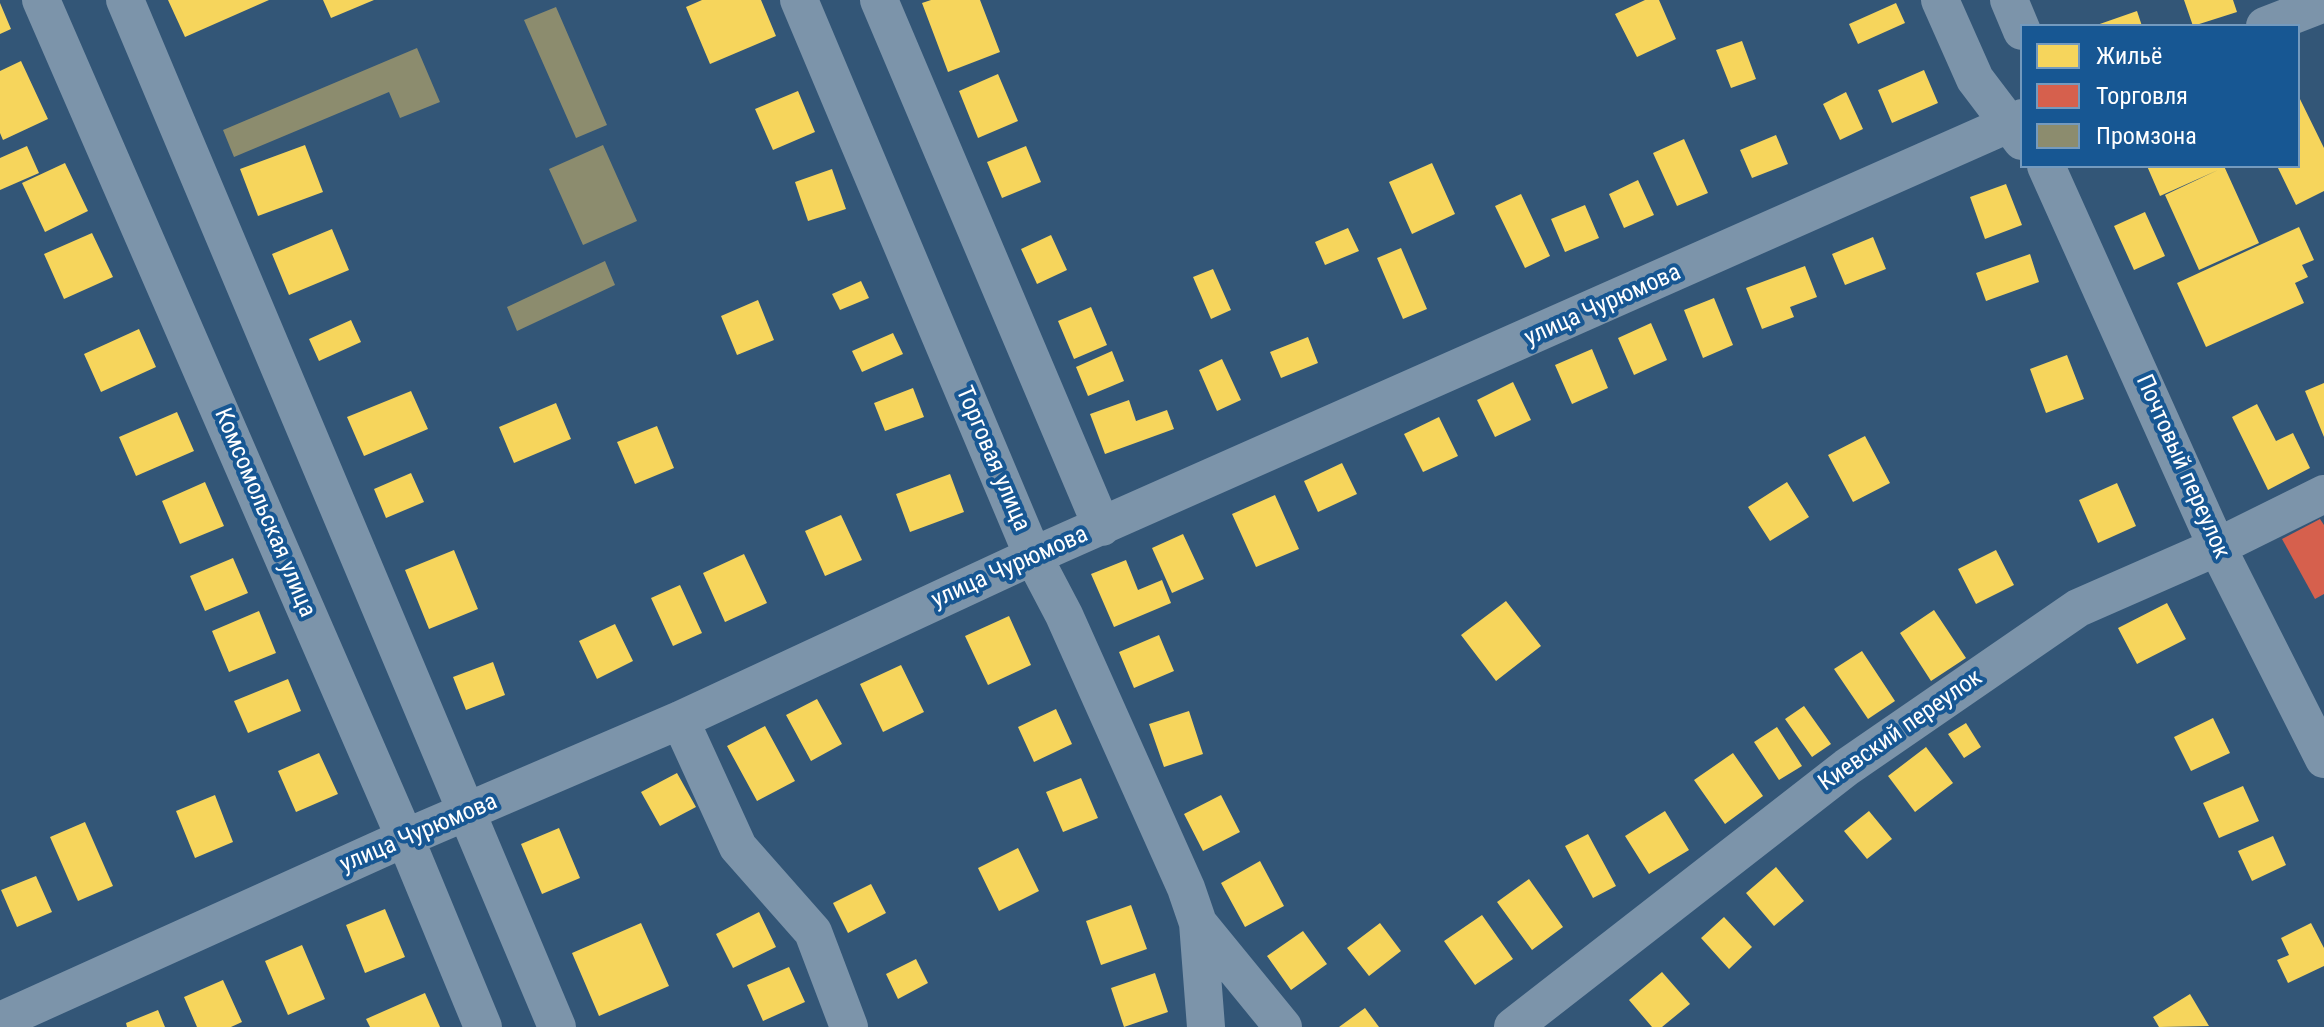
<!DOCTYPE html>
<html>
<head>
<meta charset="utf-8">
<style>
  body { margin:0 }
  #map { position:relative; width:2324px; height:1027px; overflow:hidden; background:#335677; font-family:"Roboto Condensed",sans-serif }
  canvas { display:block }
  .legend { position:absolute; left:2020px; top:24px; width:280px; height:144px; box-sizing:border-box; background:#175793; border:2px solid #749abe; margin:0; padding:10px 14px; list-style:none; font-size:24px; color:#fff }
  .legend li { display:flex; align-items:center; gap:16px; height:40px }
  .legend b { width:40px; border:2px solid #749abe }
</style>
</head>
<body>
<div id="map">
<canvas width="2324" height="1027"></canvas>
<ul class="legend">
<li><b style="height:22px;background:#f6d55c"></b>Жильё</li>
<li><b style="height:22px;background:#d6604d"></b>Торговля</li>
<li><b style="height:22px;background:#8c8c6e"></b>Промзона</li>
</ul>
</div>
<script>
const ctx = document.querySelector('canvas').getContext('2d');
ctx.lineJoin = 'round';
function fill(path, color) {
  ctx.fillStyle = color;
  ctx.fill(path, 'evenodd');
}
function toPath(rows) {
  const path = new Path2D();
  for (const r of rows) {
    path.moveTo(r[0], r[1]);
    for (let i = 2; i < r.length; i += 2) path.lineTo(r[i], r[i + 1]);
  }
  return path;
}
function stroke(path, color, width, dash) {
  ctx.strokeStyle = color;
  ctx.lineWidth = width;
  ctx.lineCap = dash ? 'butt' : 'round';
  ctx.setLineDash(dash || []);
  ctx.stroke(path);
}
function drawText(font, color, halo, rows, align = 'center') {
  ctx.font = font + ' "Roboto Condensed",sans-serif';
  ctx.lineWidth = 8;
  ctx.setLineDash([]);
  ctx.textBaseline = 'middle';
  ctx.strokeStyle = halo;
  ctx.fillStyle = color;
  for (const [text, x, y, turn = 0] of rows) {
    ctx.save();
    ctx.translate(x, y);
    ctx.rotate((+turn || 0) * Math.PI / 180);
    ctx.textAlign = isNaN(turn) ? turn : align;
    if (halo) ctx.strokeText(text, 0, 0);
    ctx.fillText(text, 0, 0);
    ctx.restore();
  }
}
fill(toPath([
  [168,0,269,0,185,37],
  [323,0,374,0,331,18],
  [702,0,761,0,776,36,710,64,686,7],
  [931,0,980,0,1000,52,948,72,922,3],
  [1645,0,1659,0,1676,39,1637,57,1615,14],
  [2184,0,2233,0,2237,12,2193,26],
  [0,3,11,29,0,34],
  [1896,3,1905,23,1858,44,1849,24],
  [2137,11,2142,26,2094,26],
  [1742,41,1756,79,1731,88,1716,50],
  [21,61,48,119,3,140,0,133,0,71],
  [1924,70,1938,103,1892,123,1878,90],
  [998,74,1018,121,978,138,959,91],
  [798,91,815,132,773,150,755,109],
  [1846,92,1863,129,1840,140,1823,104],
  [2298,95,2324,148,2324,191,2296,205,2277,166,2298,166],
  [1776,135,1788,164,1752,178,1740,150],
  [1684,139,1708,193,1677,206,1653,153],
  [305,145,323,192,258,216,240,169],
  [27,146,39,173,0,190,0,158],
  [1026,146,1041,182,1002,198,987,162],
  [65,163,88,211,45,232,22,183],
  [1432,163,1455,214,1412,234,1389,182],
  [2147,166,2224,166,2259,243,2199,270,2165,195,2218,170,2160,196],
  [832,169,846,209,808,221,795,182],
  [1638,180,1654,215,1624,228,1609,194],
  [2006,184,2022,225,1985,239,1970,197],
  [1521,194,1550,256,1525,268,1495,206],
  [1585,205,1599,238,1565,252,1551,219],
  [2145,212,2165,256,2134,270,2114,226],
  [2299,227,2314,260,2302,265,2308,277,2295,283,2304,303,2206,347,2177,283],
  [1348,228,1359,251,1325,265,1315,242],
  [332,229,349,270,289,295,272,254],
  [92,233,113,277,64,299,44,254],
  [1051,235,1067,270,1037,284,1021,249],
  [1873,237,1886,269,1845,285,1832,254],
  [1401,248,1427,309,1403,319,1377,258],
  [2030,254,2039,282,1986,301,1976,273],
  [1805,266,1817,297,1790,307,1794,317,1762,329,1746,288],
  [1213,269,1231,310,1211,319,1193,277],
  [861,281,869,298,840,310,832,294],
  [1714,298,1733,345,1703,358,1684,310],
  [758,300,774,340,737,355,721,316],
  [1091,307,1107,345,1074,359,1058,321],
  [351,320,361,342,319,361,309,339],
  [1651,323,1667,360,1634,375,1618,338],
  [139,329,156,367,101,392,84,354],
  [893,333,903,354,862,372,852,351],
  [1308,337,1318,363,1281,378,1270,352],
  [1592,349,1608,388,1572,404,1555,365],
  [1112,351,1124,381,1088,396,1076,367],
  [2067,355,2084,399,2046,413,2030,369],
  [1222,359,1241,400,1217,411,1199,370],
  [1513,382,1531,420,1495,437,1477,400],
  [2324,383,2324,437,2305,391],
  [913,388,924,417,885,431,874,403],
  [411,391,428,429,364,456,347,417],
  [1129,400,1136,421,1167,410,1174,429,1105,454,1090,414],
  [556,403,571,439,514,463,499,427],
  [2257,404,2276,441,2293,433,2310,468,2268,490,2232,417],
  [177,412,194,451,136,476,119,437],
  [1439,417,1458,456,1423,472,1404,434],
  [657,426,674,468,635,484,617,442],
  [1865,436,1890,483,1853,502,1828,455],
  [1342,463,1357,494,1318,512,1304,481],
  [411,473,424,502,386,518,374,489],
  [950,474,964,512,910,532,896,494],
  [205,482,224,526,180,544,162,501],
  [1787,482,1809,517,1770,541,1748,507],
  [2117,483,2136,526,2098,543,2079,500],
  [1275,495,1299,549,1256,567,1232,514],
  [841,515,862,560,825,576,805,531],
  [1183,534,1204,579,1172,593,1152,548],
  [454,550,478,609,429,629,405,570],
  [1996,550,2014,585,1976,604,1958,569],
  [744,554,767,603,725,622,703,573],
  [233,558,248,593,205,611,190,576],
  [1126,560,1138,590,1162,580,1171,603,1114,627,1091,574],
  [680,585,702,633,673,646,651,598],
  [1506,601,1541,646,1496,681,1461,635],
  [2167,603,2186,639,2137,664,2118,628],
  [1934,610,1966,658,1931,681,1900,633],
  [259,611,276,653,229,672,212,631],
  [1009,616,1031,665,988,685,965,636],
  [615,624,633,661,597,679,579,641],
  [1159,635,1174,671,1134,688,1119,652],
  [1862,651,1895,701,1868,719,1834,669],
  [493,662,505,695,466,710,453,677],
  [901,665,924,712,883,732,860,684],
  [288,679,301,711,248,733,234,701],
  [817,699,842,744,811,761,786,715],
  [1804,706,1831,744,1812,757,1785,719],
  [1056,709,1072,744,1034,762,1018,727],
  [1189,711,1203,754,1164,767,1149,724],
  [2213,718,2230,753,2191,771,2174,737],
  [1966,723,1981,747,1964,758,1948,734],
  [765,726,795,781,757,801,727,746],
  [1777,727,1802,766,1779,780,1754,742],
  [1926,747,1953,783,1915,812,1888,776],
  [319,753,338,794,296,812,278,771],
  [1733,753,1763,796,1725,824,1694,780],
  [677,773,696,807,660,826,641,792],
  [1081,778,1098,818,1063,832,1046,792],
  [2243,786,2259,821,2219,838,2203,803],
  [215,795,233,842,195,858,176,811],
  [1221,795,1240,832,1203,851,1184,814],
  [1665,811,1689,850,1649,874,1625,836],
  [1869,811,1892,839,1867,859,1844,831],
  [85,822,113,886,78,901,50,837],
  [559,828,580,878,542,894,521,844],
  [1588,834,1616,886,1593,898,1565,846],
  [2273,836,2286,865,2252,881,2238,851],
  [1018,848,1039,891,999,911,978,868],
  [1260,861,1284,906,1245,927,1221,883],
  [1776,867,1804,901,1774,926,1746,893],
  [36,876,52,912,17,927,1,890],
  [1529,879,1563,927,1532,950,1497,902],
  [871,884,886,913,848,933,833,903],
  [1131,905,1147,949,1101,965,1086,921],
  [385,909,405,957,365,973,346,925],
  [759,912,776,947,733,968,716,934],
  [1482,915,1513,959,1475,985,1444,941],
  [1724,917,1752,947,1729,969,1701,938],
  [641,923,669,986,599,1016,572,953],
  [1380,923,1401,951,1369,976,1347,948],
  [2311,923,2324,948,2324,966,2288,983,2277,960,2289,955,2281,938],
  [1303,931,1327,964,1291,990,1267,956],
  [302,945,325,999,288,1015,265,961],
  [916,959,928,983,898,999,886,974],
  [789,967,805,1002,763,1021,747,985],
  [1662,972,1690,1004,1662,1027,1652,1027,1629,1000],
  [1155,973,1168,1012,1124,1027,1111,988],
  [223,980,242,1022,231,1027,197,1027,184,997],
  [425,993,440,1027,370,1027,366,1019],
  [2190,994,2209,1026,2159,1027,2153,1017],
  [1365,1008,1379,1027,1339,1027],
  [158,1010,165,1027,127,1027,126,1023]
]), '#f6d55c');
fill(toPath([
  [2320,519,2324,525,2324,594,2315,599,2282,539]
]), '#d6604d');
fill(toPath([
  [556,7,607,125,576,138,524,20],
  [417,48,440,102,400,118,389,92,234,157,223,130],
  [603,145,637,221,583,245,549,169],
  [605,261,615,285,517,331,507,307]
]), '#8c8c6e');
stroke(toPath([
  [41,0,405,838,483,1027],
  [125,0,557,1027],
  [799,0,1033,556,1064,615,1186,888,1198,923,1283,1027],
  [879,0,1102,527],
  [1940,0,1975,79,2022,141],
  [2009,0,2022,31],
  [2265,26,2324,3],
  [2046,166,2217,547,2324,759],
  [680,720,738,847,813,932,849,1027],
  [1198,923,1206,1027],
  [0,1021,405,838,680,720,1033,556,2022,118],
  [1513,1027,1847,767,2078,608,2217,547,2324,494]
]), '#7c94aa', 38);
drawText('24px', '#fff', '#175793', [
  ["улица Чурюмова",1603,306,-24],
  ["Торговая улица",992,459,67],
  ["Почтовый переулок",2182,467,66],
  ["Комсомольская улица",264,513,67],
  ["улица Чурюмова",1010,568,-24],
  ["Киевский переулок",1901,731,-35],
  ["улица Чурюмова",419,834,-23]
]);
</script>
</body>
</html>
